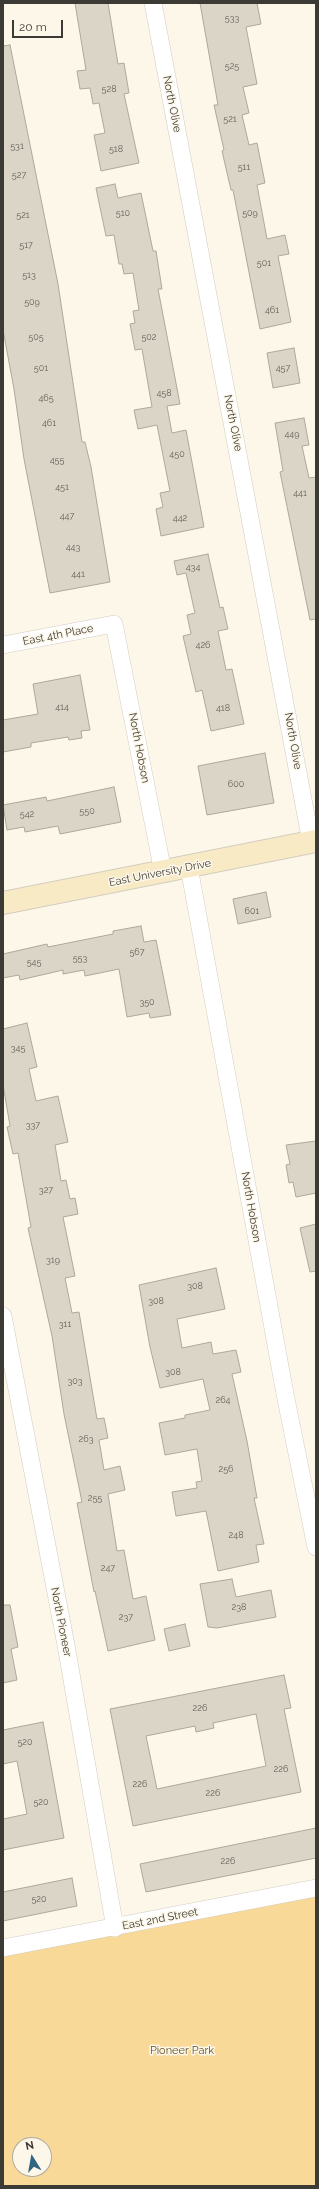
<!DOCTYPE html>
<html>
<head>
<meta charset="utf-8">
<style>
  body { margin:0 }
  #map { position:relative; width:319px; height:2189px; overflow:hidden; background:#fdf7ea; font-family:Raleway,sans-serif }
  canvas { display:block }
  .frame { position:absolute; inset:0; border:4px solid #3c3a35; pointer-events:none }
  .north { position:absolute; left:12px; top:2137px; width:40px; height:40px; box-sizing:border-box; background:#fdf7ea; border:1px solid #b0aba2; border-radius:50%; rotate:349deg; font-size:11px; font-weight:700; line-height:16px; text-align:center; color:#3c3a35 }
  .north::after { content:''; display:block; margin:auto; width:14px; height:18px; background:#316581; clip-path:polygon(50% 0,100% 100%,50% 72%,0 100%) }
  .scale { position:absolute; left:12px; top:20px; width:51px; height:18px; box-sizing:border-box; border:2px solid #3c3a35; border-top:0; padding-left:5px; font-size:12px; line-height:14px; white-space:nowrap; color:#3c3a35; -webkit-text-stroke:3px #fdf7ea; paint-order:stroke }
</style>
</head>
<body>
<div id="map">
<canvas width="319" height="2189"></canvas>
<div class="frame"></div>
<div class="north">N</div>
<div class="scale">20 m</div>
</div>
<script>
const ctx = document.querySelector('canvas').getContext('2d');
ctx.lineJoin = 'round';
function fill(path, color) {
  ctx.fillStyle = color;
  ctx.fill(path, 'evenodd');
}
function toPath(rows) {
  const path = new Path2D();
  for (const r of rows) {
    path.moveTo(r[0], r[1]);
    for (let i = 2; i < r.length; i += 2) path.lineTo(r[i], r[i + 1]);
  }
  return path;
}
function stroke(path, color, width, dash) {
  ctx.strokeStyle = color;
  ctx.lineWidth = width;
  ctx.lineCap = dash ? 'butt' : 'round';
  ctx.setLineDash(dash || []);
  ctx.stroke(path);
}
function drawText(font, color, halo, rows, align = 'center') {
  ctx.font = font + ' Raleway,sans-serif';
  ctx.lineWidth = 3;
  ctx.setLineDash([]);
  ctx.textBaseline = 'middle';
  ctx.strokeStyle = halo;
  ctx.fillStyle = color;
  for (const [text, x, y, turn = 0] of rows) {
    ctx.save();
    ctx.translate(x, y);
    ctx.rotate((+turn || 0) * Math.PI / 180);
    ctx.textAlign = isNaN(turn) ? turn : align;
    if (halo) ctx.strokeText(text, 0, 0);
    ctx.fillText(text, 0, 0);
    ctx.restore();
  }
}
fill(toPath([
  [316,1888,316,2186,3,2186,3,1948],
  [20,2145,44,2145,44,2169,20,2169]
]), '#f8d998');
const building = toPath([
  [75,3,108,3,118,64,124,63,129,93,124,94,139,163,101,171,94,135,105,133,99,103,93,104,90,88,80,89,77,71,86,70,75,3],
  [200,3,257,3,261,24,246,27,257,84,243,87,249,113,242,115,249,145,257,143,265,183,257,185,267,239,285,235,289,254,278,256,291,322,260,329,233,190,231,190,222,151,224,150,214,105,218,105,200,3],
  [10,45,58,284,82,442,85,442,91,467,110,582,50,593,24,459,14,389,3,330,3,46,10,45],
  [115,184,118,198,141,193,153,251,156,251,162,289,158,289,180,404,167,406,172,433,186,430,204,527,161,536,156,509,163,507,160,493,170,491,157,425,138,429,134,410,152,407,142,349,135,350,130,324,135,323,133,311,139,310,133,273,124,274,122,264,119,264,114,235,106,236,96,188,115,184],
  [294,348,300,383,273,388,267,353,294,348],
  [304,418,309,445,302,446,309,478,316,477,316,619,310,620,280,472,283,471,275,423,304,418],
  [208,554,220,608,223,607,228,629,218,631,226,670,232,669,244,724,211,731,202,690,196,692,183,636,191,634,187,615,195,613,186,573,177,575,174,561,208,554],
  [80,675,90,730,81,731,82,738,69,740,68,737,31,743,31,747,3,752,3,720,38,714,33,684,80,675],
  [265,753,274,803,207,815,198,766,265,753],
  [114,787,121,822,60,834,58,826,25,832,24,827,7,830,3,805,46,797,47,801,114,787],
  [266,892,271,917,238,924,233,899,266,892],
  [141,926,144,942,156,940,171,1015,150,1018,149,1013,127,1017,119,969,85,976,84,970,63,974,63,970,20,980,19,975,3,978,3,954,47,944,48,947,113,934,113,931,141,926],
  [27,1023,37,1067,29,1069,36,1101,58,1096,68,1142,55,1145,61,1181,66,1180,70,1199,75,1198,78,1214,63,1217,75,1276,65,1278,72,1313,79,1312,97,1419,104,1418,108,1438,99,1440,104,1470,120,1466,125,1490,108,1494,117,1551,124,1550,133,1599,146,1596,155,1640,108,1651,95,1591,94,1592,77,1503,82,1502,64,1414,52,1336,28,1228,31,1227,18,1153,13,1154,7,1127,10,1126,3,1085,3,1029,27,1023],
  [316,1141,316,1193,296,1197,293,1182,289,1183,286,1165,290,1164,286,1145,316,1141],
  [316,1224,316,1271,310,1272,300,1228,316,1224],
  [216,1268,225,1309,177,1319,182,1348,211,1342,213,1354,236,1350,241,1372,232,1374,247,1441,257,1498,254,1498,264,1544,256,1545,259,1562,218,1571,206,1511,176,1516,172,1492,197,1488,196,1482,202,1481,197,1449,165,1455,159,1423,185,1418,185,1415,210,1410,203,1379,160,1388,150,1347,139,1285,216,1268],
  [232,1579,236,1597,271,1590,276,1617,217,1628,208,1627,200,1584,232,1579],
  [3,1605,10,1605,18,1647,11,1649,17,1680,3,1683,3,1605],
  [185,1624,190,1646,169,1651,164,1629,185,1624],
  [284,1675,291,1708,284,1709,301,1792,133,1826,110,1709,284,1675],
  [256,1714,266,1766,157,1789,146,1736,195,1726,196,1732,214,1728,213,1723,256,1714],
  [43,1722,64,1838,3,1850,3,1819,27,1814,17,1761,3,1764,3,1730,43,1722],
  [316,1828,316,1858,146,1892,140,1864,316,1828],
  [72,1878,77,1906,3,1921,3,1892,72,1878]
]);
fill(building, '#dbd5c8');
stroke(building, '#aea89c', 1);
const street = toPath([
  [153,3,311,842],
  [3,645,114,624,163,872],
  [189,867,285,1394,316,1547],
  [3,1316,66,1645,115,1928],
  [3,1948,316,1888]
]);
const secondary = toPath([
  [3,903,316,841]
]);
stroke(street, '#d3cdc0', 18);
stroke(secondary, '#d3cdc0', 24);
stroke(street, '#fff', 17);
stroke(secondary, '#f9eac6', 22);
drawText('9px', '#64615a', null, [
  ["533",232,18],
  ["525",232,66],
  ["528",109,89],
  ["521",230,119],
  ["531",17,146],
  ["518",116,149],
  ["511",244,167],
  ["527",19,175],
  ["510",123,213],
  ["509",250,213],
  ["521",23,215],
  ["517",26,245],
  ["501",264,263],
  ["513",29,275],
  ["509",32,302],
  ["461",272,310],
  ["505",36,337],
  ["502",149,337],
  ["501",41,368],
  ["457",283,368],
  ["458",164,393],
  ["465",46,398],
  ["461",49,423],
  ["449",292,434],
  ["450",177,454],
  ["455",57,460],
  ["451",62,487],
  ["441",300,493],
  ["447",67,516],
  ["442",180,518],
  ["443",73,547],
  ["434",193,567],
  ["441",78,574],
  ["426",203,645],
  ["414",62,707],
  ["418",223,708],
  ["600",236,784],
  ["550",87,811],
  ["542",27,814],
  ["601",252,911],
  ["567",137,952],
  ["553",80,958],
  ["545",34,962],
  ["350",147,1002],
  ["345",18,1048],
  ["337",33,1125],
  ["327",46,1190],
  ["319",53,1260],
  ["308",195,1286],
  ["308",156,1301],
  ["311",65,1324],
  ["308",173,1372],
  ["303",75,1381],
  ["264",223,1400],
  ["263",86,1439],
  ["256",226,1469],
  ["255",95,1498],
  ["248",236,1535],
  ["247",108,1568],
  ["238",239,1607],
  ["237",126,1617],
  ["226",200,1708],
  ["520",25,1742],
  ["226",281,1769],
  ["226",140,1784],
  ["226",213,1793],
  ["520",41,1802],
  ["226",228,1861],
  ["520",39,1899]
]);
drawText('11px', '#3c3a35', '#fdf7ea', [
  ["North Olive",172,104,79],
  ["North Olive",233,423,79],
  ["East 4th Place",58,635,-11],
  ["North Olive",293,741,80],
  ["North Hobson",139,748,79],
  ["East University Drive",160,873,-11],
  ["North Hobson",251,1207,80],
  ["North Pioneer",61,1622,79],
  ["East 2nd Street",160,1919,-11]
]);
drawText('11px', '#635027', '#fdf7ea', [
  ["Pioneer Park",182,2051]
]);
</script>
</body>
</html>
